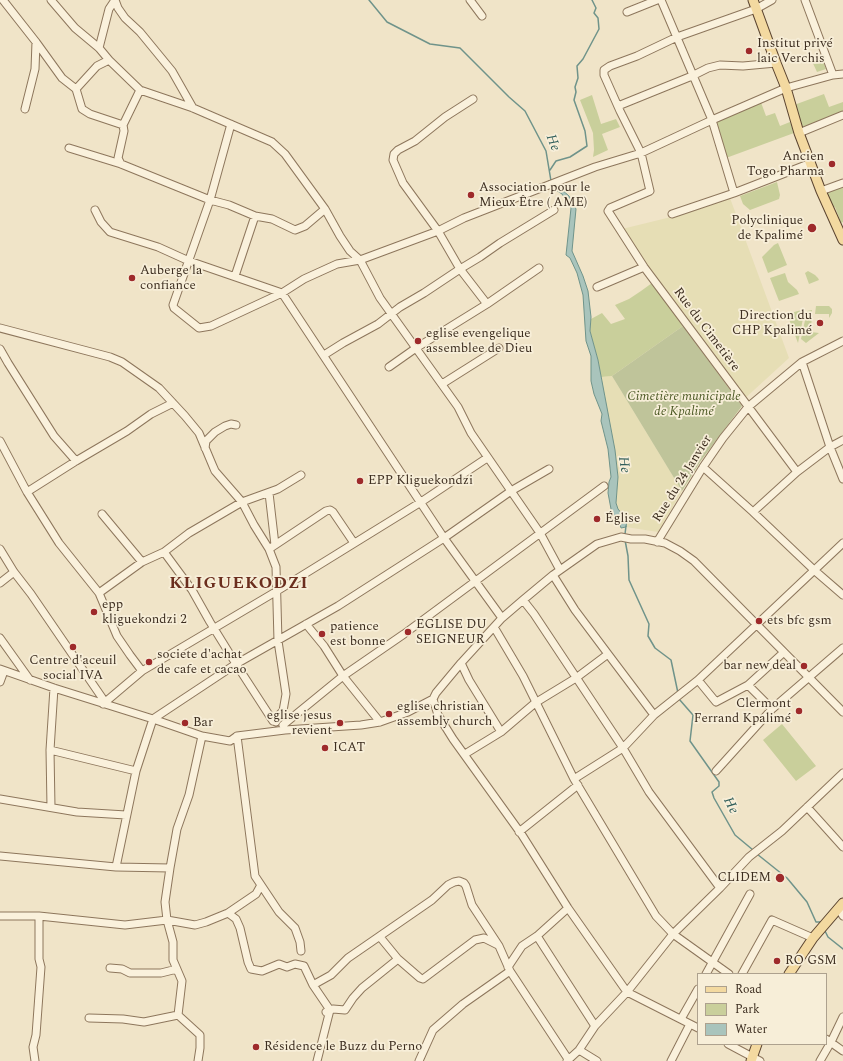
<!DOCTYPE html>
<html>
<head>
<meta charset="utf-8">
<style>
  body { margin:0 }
  #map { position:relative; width:843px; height:1061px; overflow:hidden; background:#f0e4c8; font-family:Spectral,serif }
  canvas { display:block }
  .legend { position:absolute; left:697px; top:973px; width:130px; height:72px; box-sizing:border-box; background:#f7eed8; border:1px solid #ada18e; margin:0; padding:5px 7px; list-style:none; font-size:12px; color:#3d2e20 }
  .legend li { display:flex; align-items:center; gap:8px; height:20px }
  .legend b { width:20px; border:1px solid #ada18e }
</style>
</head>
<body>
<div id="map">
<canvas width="843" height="1061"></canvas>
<ul class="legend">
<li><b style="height:5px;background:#f3d9a0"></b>Road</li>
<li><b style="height:11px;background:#c9cf9b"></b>Park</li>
<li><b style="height:11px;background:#a9c4bc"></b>Water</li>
</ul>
</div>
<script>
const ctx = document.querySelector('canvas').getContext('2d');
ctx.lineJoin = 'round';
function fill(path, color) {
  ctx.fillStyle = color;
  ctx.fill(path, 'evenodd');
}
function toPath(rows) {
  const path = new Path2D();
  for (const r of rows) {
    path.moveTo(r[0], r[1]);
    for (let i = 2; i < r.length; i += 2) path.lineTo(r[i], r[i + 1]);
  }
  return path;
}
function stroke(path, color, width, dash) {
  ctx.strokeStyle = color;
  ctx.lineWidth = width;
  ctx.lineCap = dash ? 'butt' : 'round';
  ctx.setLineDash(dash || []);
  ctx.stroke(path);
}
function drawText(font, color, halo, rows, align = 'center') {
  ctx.font = font + ' Spectral,serif';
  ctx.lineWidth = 3.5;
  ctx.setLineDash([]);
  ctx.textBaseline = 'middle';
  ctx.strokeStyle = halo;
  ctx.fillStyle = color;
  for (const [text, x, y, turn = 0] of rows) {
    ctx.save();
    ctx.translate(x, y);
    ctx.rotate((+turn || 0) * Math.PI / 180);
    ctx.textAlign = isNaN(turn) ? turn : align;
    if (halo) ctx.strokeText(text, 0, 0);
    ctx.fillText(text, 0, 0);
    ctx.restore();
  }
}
fill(toPath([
  [730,198,789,358,742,401,622,229,671,217],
  [612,376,682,491,658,532,626,527,627,520,618,509,616,503,618,477,613,441,601,377]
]), '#e6deb5');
fill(toPath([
  [821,55,826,69,817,72,811,59],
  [824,94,829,107,843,102,843,112,803,128,794,105],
  [592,95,601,124,616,119,620,127,602,134,608,150,593,157,594,150,593,133,580,100],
  [759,97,766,116,775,113,780,126,790,122,794,133,726,158,711,117],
  [777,182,780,195,779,199,750,210,743,204,740,196],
  [843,185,843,222,841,223,835,207,832,208,827,196,829,189],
  [778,243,787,265,768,273,762,257,774,245],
  [808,271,815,275,818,278,819,280,809,284,805,273],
  [785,273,788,282,797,290,799,294,779,301,770,278],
  [652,283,683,326,612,376,601,377,598,360,590,331,591,319,602,313,611,324,625,319,615,305,629,299,641,291],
  [816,306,829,306,832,309,832,313,829,318,829,314,815,314],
  [805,309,798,343,787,314],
  [812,310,811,332,819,333,806,343,801,339,807,311],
  [782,724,816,766,796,781,763,740]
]), '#c9cf9b');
fill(toPath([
  [683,326,742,406,700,462,682,491,612,376]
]), '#bfc49a');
const water = toPath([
  [551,180,569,196,576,209,572,251,583,276,588,291,591,317,590,331,598,360,615,450,618,477,616,503,618,509,627,520,626,527,621,528,618,517,613,515,611,509,608,493,609,482,611,477,608,449,601,421,602,414,594,394,591,381,591,356,586,341,583,295,577,273,570,258,566,255,571,208,562,194,550,186,548,181,551,180]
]);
fill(water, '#a9c4bc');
stroke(water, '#6f938a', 1);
stroke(toPath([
  [369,0,387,22,430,44,460,48,509,97,525,111,546,151,551,181],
  [550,170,556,161,570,157,587,146,585,131,574,100,576,92,575,87,578,78,577,66,583,59,599,29,598,18,594,13,596,8,592,0],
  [625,534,626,526],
  [625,540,628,556,629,580,649,624,648,636,655,648,671,660,678,693],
  [679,699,693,715,690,741,719,782,719,786,712,792,714,798,735,835,753,850],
  [757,854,787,878,807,902,816,922,821,922,822,924],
  [824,929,828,937,843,949]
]), '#6f938a', 1.5);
const minor = toPath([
  [3,0,36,42,62,78,76,89],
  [51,0,75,28,99,48,109,60],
  [115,0,118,8,125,18,140,32,172,71,193,108],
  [470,0,482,16],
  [661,0,712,120,734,193],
  [772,0,756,9,677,37,637,56,610,66,604,70,604,75,620,111,641,153,650,191,610,208,608,211,644,267,797,472],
  [805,0,833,75],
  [627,12,657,0],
  [99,48,109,9,115,0],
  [618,106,692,76,708,68,720,65,743,66,776,63],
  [25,109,35,69,36,42],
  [231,124,210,200,173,305,174,308,199,328,211,326,282,293,304,279,337,264,360,260,380,298,458,407,471,433,540,533,560,570],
  [123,125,140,90],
  [799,133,843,115],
  [69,148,121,164,210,200,229,205,255,216,272,219,295,230,305,226,325,209],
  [121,164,118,158,124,131,123,125,90,114,82,109,76,89,97,66,109,60,140,90,193,108,272,142,285,154,325,209,340,236,350,251,360,260,438,231,464,218,595,167,641,153,712,120,786,88,833,75,843,74],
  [821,191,843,183],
  [95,210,101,222,110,232,158,247,189,261,282,293,444,538,502,618],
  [672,214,734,193,811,163],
  [235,276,255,216],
  [597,287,644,267],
  [487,304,460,269,480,257,500,243,554,210],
  [0,328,110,357,122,362,159,388,185,416,199,433,212,464,215,471,242,502,254,525,269,549,276,567,278,641,286,694,283,711,273,721],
  [0,349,8,363,54,436,76,461],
  [324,355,343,343,378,324,400,307,424,293,460,269,438,231,403,183,393,160,394,154,398,150,415,141,445,117,473,99],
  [802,362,830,447,843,479],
  [389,367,416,348,487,304,539,268],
  [442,384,499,348],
  [0,441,27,492,59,543,99,593,117,636,130,655,142,671],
  [205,448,206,441,215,432,225,426,231,424,236,425],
  [703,467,753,512,814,570,843,595],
  [27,492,76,461,127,431,151,414,173,403],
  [269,493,275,545],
  [753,512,797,472,830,447,843,440],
  [102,514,142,562],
  [657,542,703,467,723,438,748,407,802,362,843,341],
  [0,549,14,572,31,594,105,702],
  [269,549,326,511,330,510,333,512,354,543],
  [164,552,192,590,210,622,236,664,273,721,276,722],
  [553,575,575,610,608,654],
  [0,583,14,572],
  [99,593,142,562,164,552,189,533,242,502,278,489,301,475],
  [523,600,534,614,623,748,649,792,720,888],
  [306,624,324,646,343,676,380,722],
  [494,627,523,676,574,779,656,916,673,934,729,974],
  [0,638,30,680],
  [461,663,469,680,501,732],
  [0,669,54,688,153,719,202,736,230,741,237,736,285,730,361,725,380,722,408,712,433,699,436,693,461,663,502,618,523,600,553,575,597,544,621,537,631,539,645,539,665,543,680,551,694,561,843,712],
  [698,680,716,702,748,685,783,653],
  [0,682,4,671],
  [748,685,772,709],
  [433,699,438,715,453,739,522,835,568,908,627,992,698,1028],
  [103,704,142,671,277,591,421,502,487,458],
  [283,725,343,676,404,634,604,486],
  [237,736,255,876,279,912,295,928,300,942,301,951],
  [50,750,136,771],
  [465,754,501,732,535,703,576,678,608,654,654,715],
  [716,771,772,709,843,648],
  [574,779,623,748,654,715,698,680,843,543],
  [0,799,77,812,126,815],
  [51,807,50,750,54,688],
  [807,807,843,847],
  [519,832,578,785],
  [0,856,116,867,170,868],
  [116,867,136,771,153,719,236,664,338,606,444,538,511,491,549,469],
  [838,908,843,916],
  [228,913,236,919,240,928,248,962,251,969,262,971,279,964,287,967,295,964,304,966,313,985,330,1010,317,1061],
  [0,916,39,916,125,925,167,920,195,925,206,922,228,913,256,894,261,885],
  [537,936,595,1026],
  [380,937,398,959],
  [508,967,522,946,537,936,568,908],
  [110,968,122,969,130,973,161,973,177,969],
  [706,974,750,894],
  [742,974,772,920,813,938],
  [313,985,331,975,348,958,432,900,448,885,454,882,459,881,464,883,466,886,472,905,499,946,510,971,568,1059],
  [326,1012,333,1009,345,1010,353,998,362,988,398,959,420,978,423,979,475,940,484,938,498,945],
  [89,1018,123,1019,144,1022,178,1015],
  [681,1019,698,989],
  [826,1039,843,1051],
  [728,1044,760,1061],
  [579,1050,597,1061],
  [35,1061,33,1047,36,1035,41,967,39,959,39,916],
  [198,1061,200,1048,200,1035,178,1015,182,981,173,960,173,942,167,920,165,902,170,868,177,829,189,795,202,736],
  [419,1061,433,1030,463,1004,510,971],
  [567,1061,579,1050,595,1026,627,992,673,934,720,888,749,857,782,831,843,773],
  [671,1061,690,1024],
  [820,1061,831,1042,843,1017]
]);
const major = toPath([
  [753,0,776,63,786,88,799,133,821,191,843,240],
  [789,974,813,938,843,903],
  [751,1061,757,1044]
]);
stroke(minor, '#8d765c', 9);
stroke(major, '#5b4430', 11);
stroke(minor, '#faf1dc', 7);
stroke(major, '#f3d9a0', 9);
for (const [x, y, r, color] of [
  [749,51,4,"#9e2a2b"],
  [832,164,4,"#9e2a2b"],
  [471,195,4,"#9e2a2b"],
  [812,228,5,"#9e2a2b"],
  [132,278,4,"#9e2a2b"],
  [820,323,4,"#9e2a2b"],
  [418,341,4,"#9e2a2b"],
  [360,481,4,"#9e2a2b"],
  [597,519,4,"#9e2a2b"],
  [94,612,4,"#9e2a2b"],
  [759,621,4,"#9e2a2b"],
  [408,632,4,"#9e2a2b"],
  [322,634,4,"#9e2a2b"],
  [73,647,4,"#9e2a2b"],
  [149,662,4,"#9e2a2b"],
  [804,666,4,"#9e2a2b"],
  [799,711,4,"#9e2a2b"],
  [389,714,4,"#9e2a2b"],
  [185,723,4,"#9e2a2b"],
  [340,723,4,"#9e2a2b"],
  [325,748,4,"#9e2a2b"],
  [780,878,5,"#9e2a2b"],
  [777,961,4,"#9e2a2b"],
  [256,1047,4,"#9e2a2b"]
]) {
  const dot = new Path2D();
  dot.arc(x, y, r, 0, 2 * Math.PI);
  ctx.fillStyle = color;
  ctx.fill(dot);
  stroke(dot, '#f7eed8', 1.5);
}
drawText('13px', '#3d2e20', '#f7eed8', [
  ["Institut privé",757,44],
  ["laic Verchis",757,59],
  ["Ancien",824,157,"right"],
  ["Togo Pharma",824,172,"right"],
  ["Association pour le",479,188],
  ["Mieux Être ( AME)",479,203],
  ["Polyclinique",803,221,"right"],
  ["de Kpalimé",803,236,"right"],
  ["Auberge la",140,271],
  ["confiance",140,286],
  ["Direction du",812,316,"right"],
  ["CHP Kpalimé",812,331,"right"],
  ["eglise evengelique",426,334],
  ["assemblee de Dieu",426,349],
  ["EPP Kliguekondzi",368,481],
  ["Église",605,519],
  ["epp",102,605],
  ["kliguekondzi 2",102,620],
  ["ets bfc gsm",767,621],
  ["EGLISE DU",416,625],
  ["SEIGNEUR",416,640],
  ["patience",330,627],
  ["est bonne",330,642],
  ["societe d'achat",157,655],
  ["de cafe et cacao",157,670],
  ["Centre d'aceuil",73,661,"center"],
  ["social IVA",73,676,"center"],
  ["bar new deal",796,666,"right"],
  ["Clermont",791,704,"right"],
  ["Ferrand Kpalimé",791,719,"right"],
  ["eglise christian",397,707],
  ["assembly church",397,722],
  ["eglise jesus",332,716,"right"],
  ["revient",332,731,"right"],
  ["Bar",193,723],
  ["ICAT",333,748],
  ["CLIDEM",771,878,"right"],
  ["RO GSM",785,961],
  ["Résidence le Buzz du Perno",264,1047]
], 'left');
drawText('13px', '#3d2e20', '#f7eed8', [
  ["Rue du Cimetière",706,330,53],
  ["Rue du 24 Janvier",683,479,-58]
]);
drawText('italic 13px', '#4d5a26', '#f7eed8', [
  ["Cimetière municipale",684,397],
  ["de Kpalimé",684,412]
]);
drawText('italic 14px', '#2f5d5a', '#f7eed8', [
  ["He",552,143,69],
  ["He",623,465,81],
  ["He",730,806,63]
]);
ctx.letterSpacing = '1px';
drawText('bold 17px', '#6b2e1e', '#f7eed8', [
  ["KLIGUEKODZI",239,585]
]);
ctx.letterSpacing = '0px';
</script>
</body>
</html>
